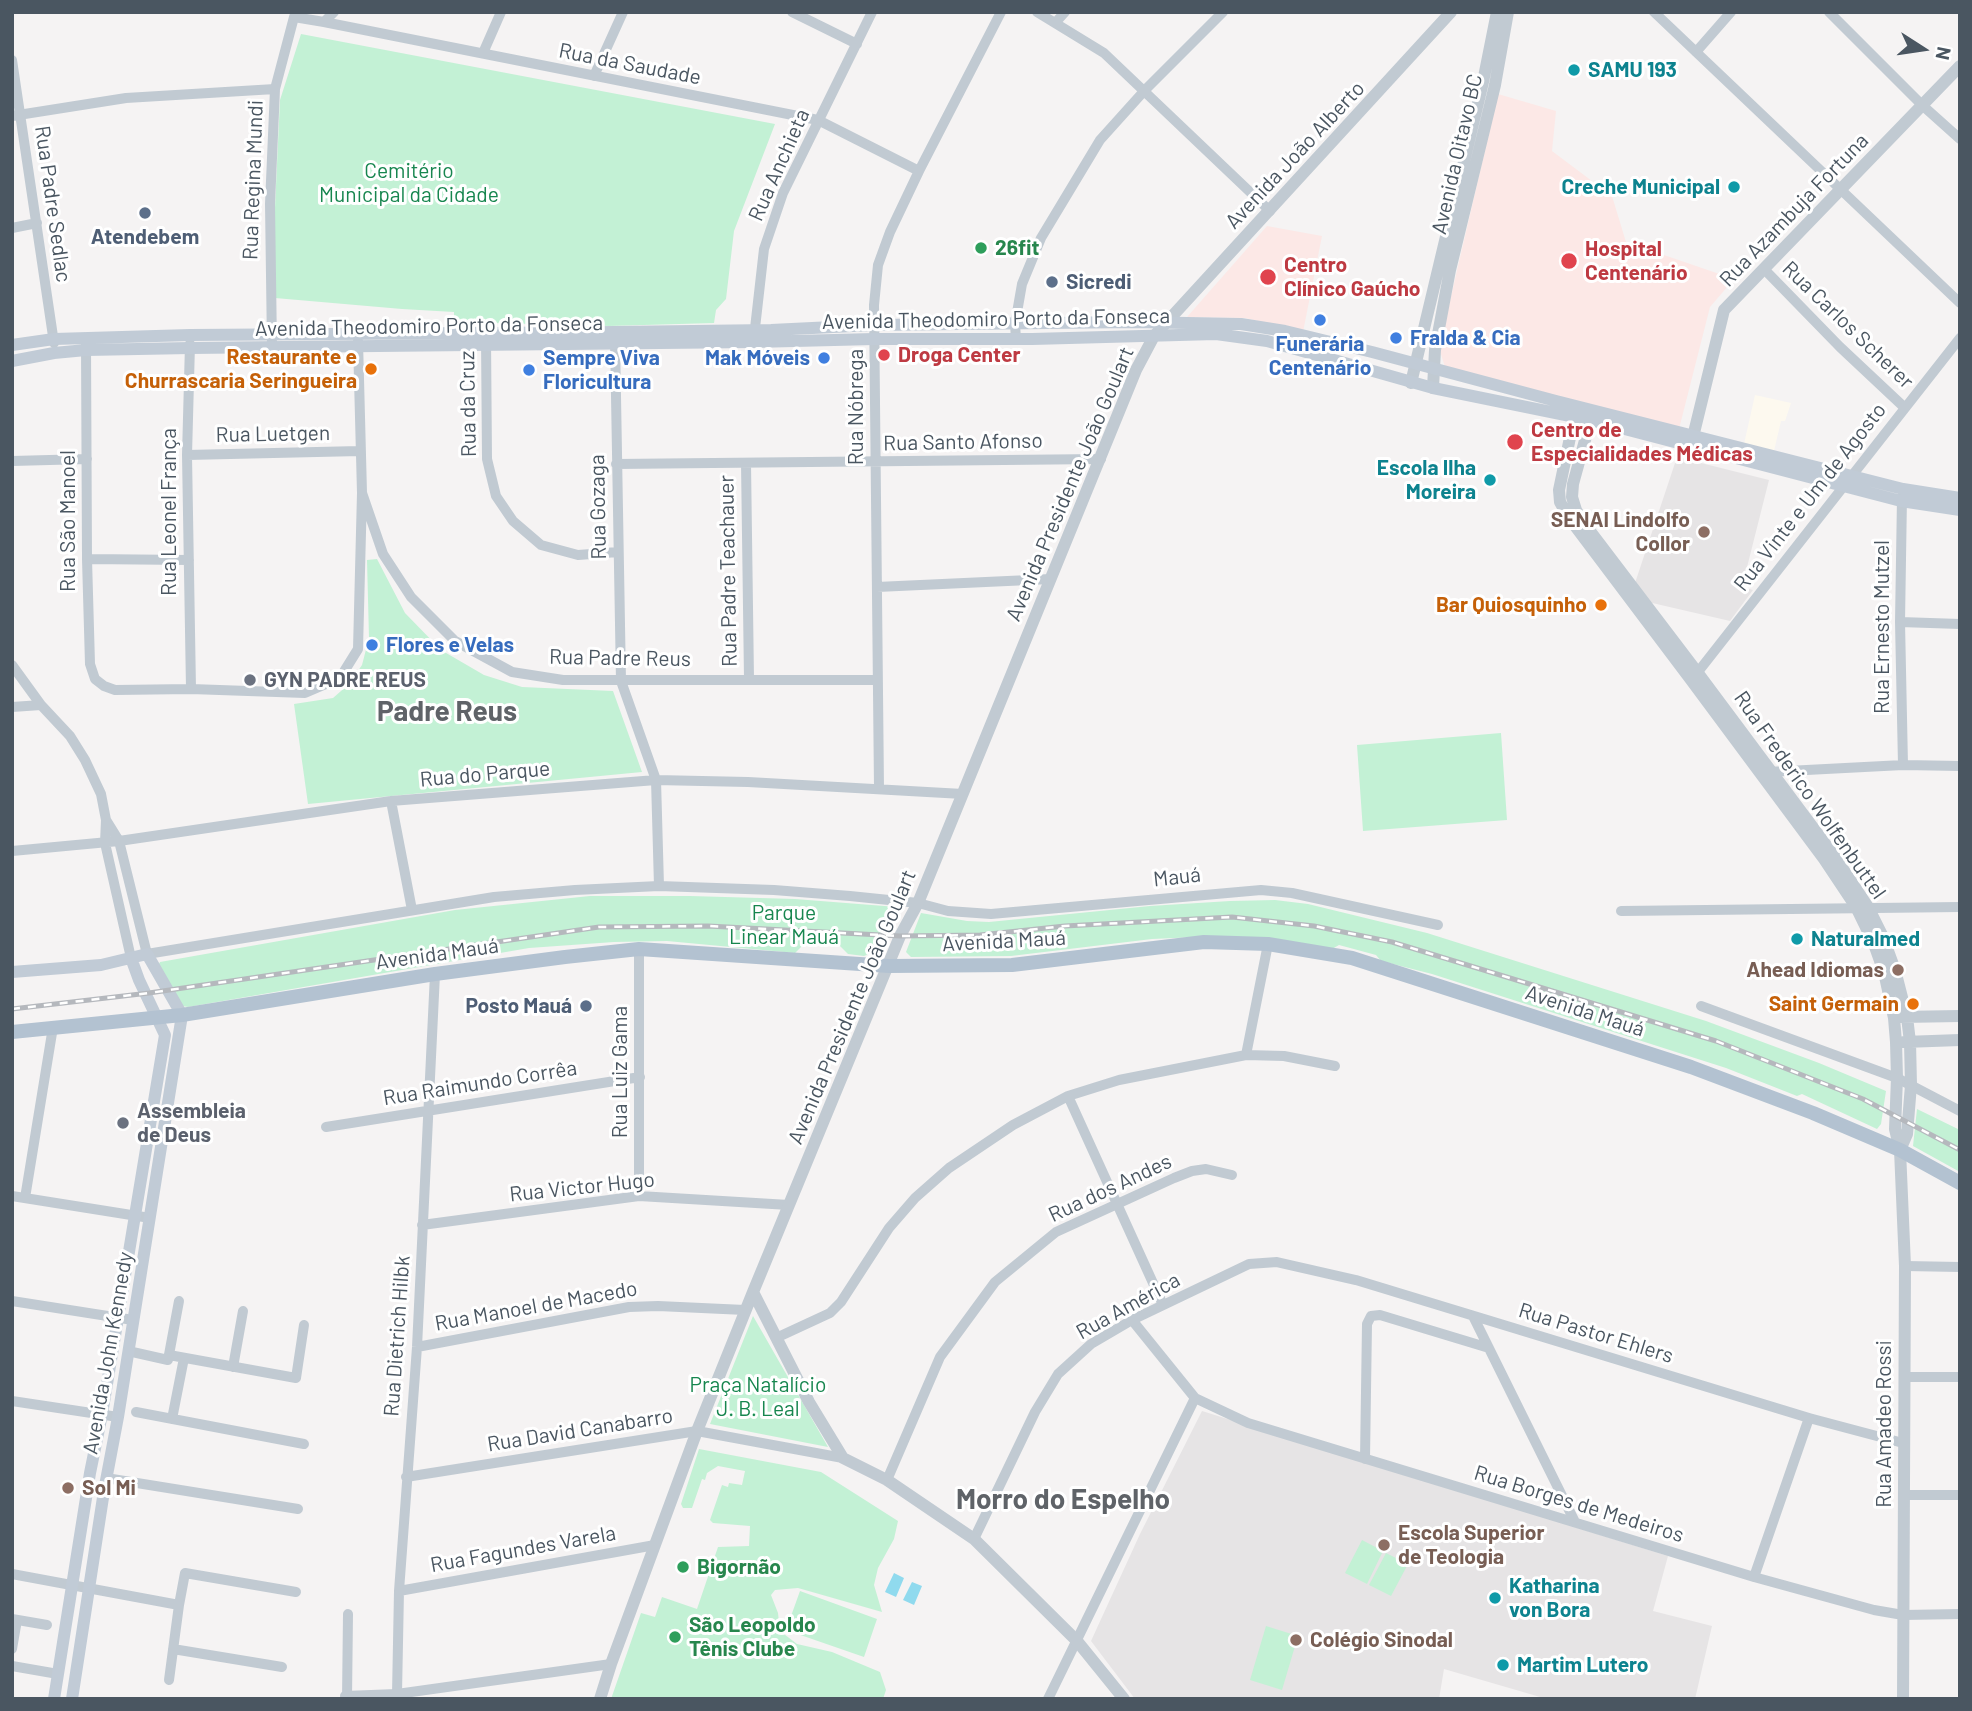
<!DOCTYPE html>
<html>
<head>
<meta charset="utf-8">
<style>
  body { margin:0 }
  #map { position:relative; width:1972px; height:1711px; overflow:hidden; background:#f5f3f3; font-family:Barlow,sans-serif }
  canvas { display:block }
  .frame { position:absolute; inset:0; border:14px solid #4a5661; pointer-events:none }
  .north { position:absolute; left:1888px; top:14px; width:70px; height:70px; -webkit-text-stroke:5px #fff; paint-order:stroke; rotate:102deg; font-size:19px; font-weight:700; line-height:28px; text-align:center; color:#4a5661 }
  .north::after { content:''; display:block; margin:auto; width:24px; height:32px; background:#4a5661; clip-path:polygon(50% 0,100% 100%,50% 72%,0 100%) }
</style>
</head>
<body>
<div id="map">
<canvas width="1972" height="1711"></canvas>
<div class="frame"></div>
<div class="north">N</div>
</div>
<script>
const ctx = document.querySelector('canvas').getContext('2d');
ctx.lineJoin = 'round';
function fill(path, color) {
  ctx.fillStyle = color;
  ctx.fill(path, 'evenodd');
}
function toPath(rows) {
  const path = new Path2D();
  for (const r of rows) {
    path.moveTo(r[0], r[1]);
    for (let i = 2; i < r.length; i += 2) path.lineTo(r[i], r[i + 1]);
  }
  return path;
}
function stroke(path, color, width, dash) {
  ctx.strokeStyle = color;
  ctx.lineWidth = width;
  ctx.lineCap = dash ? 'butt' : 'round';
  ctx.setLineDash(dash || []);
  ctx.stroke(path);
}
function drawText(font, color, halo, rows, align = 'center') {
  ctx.font = font + ' Barlow,sans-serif';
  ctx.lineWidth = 6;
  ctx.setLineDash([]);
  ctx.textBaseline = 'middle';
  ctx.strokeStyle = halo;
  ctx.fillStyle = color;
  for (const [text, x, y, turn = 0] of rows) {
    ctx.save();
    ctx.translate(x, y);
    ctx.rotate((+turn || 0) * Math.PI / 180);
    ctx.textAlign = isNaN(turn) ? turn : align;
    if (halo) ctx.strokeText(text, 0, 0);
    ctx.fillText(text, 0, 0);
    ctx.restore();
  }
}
fill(toPath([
  [1755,395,1791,403,1785,421,1781,421,1774,451,1744,444]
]), '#fdf9ef');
fill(toPath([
  [1677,457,1769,480,1742,587,1753,590,1730,621,1648,602,1635,583],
  [1202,1411,1668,1556,1653,1611,1712,1626,1695,1699,1547,1699,1444,1669,1439,1699,1135,1699,1091,1641,1140,1534]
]), '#e6e4e5');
fill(toPath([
  [1498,94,1556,111,1552,151,1612,196,1626,242,1734,279,1710,307,1679,429,1445,367,1439,348],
  [1267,226,1322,236,1303,332,1245,318,1187,317]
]), '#fce8e6');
fill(toPath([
  [301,34,775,124,734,231,726,299,716,310,714,323,609,326,454,322,454,312,402,309,275,298,275,207,280,100],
  [377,559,405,613,441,650,484,675,522,687,613,691,642,772,308,804,294,704,333,698,349,684,362,665,369,638,367,560],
  [1501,733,1507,820,1363,831,1357,745],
  [590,896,690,896,795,899,897,907,897,914,883,944,876,951,864,956,848,954,840,946,804,944,795,953,667,941,614,942,529,948,188,1007,182,1006,158,966,160,962,455,910],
  [1275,900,1308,904,1427,933,1706,1021,1819,1063,1886,1091,1881,1124,1877,1129,1802,1094,1797,1096,1726,1068,1432,974,1381,961,1376,955,1339,945,1332,949,1220,936,1152,939,1011,956,911,957,906,952,921,913,967,921,989,922,1150,906,1230,901],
  [1917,1109,1960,1130,1960,1172,1913,1146],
  [753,1316,828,1447,710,1424],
  [699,1449,821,1472,898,1521,894,1539,878,1568,874,1585,882,1612,798,1588,775,1590,771,1595,778,1613,780,1631,797,1644,832,1652,880,1672,886,1690,883,1699,611,1699,641,1613,655,1617,662,1597,697,1609,718,1547,749,1546,750,1526,713,1523,710,1520,722,1485,728,1487,729,1483,742,1485,745,1471,718,1466,707,1473,705,1480,702,1479,692,1508,683,1508,681,1504],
  [1362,1540,1383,1551,1367,1584,1345,1573],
  [1386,1553,1408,1564,1391,1596,1369,1585],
  [800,1591,877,1619,864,1657,786,1630],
  [1266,1626,1298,1636,1282,1690,1250,1680]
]), '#c3f1d5');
fill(toPath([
  [894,1573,904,1578,896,1597,885,1592],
  [912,1582,922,1586,914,1605,903,1600]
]), '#90daee');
stroke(toPath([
  [792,12,857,44],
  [1037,12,1104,53,1270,211],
  [1654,12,1960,303],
  [1829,12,1922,105,1960,139],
  [324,22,818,120,919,171],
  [1056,22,1065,12],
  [1696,52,1731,12],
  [483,53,501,12],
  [12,60,54,343],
  [594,76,623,12],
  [12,116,126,98,275,89],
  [12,228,37,223],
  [1764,269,1840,347,1905,408],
  [754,337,764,249,783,193,872,12],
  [486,338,487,459,496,496,513,521,541,545,578,555,618,552],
  [615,339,621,681,656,780,659,886],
  [1016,339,1015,324,1022,284,1041,238,1100,140,1145,90,1223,12],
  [358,341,362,493,383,554,411,597,455,641,512,672,563,680,877,680],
  [190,344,187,455,191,689],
  [86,345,87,559,90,664,95,679,104,686,115,690,191,689,305,693,340,678,358,649,362,493],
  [272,347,270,204,275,89,294,17,324,22,334,12],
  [187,455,360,451],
  [12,461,87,459],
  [746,463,749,679],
  [616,464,1101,459],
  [1902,497,1900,622,1903,765],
  [87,559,189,560],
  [877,587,1051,579],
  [1900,622,1960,624],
  [12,665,41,705,70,736,85,760,101,794,106,820,105,843,131,958],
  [1694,677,1960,338],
  [12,707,41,705],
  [1768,772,1903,765,1960,766],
  [879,788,874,305,878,265,890,232,919,171,1001,12],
  [391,801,412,910],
  [106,820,119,841,147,954,494,897,575,890,659,886,774,890,850,896,918,903,948,911,991,914,1261,890,1292,893,1438,925],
  [12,851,119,841,391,801,656,780,748,782,963,794],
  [1621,911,1960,907],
  [639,949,639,1196],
  [1701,1006,1897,1078,1960,1111],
  [1246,1055,1268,944],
  [1068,1096,1163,1305],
  [326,1127,640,1077],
  [12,1196,150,1218],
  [25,1198,53,1027],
  [422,1225,639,1196,789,1205],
  [1905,1266,1960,1267],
  [12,1301,133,1320],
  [1473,1316,1575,1522],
  [1132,1320,1195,1398,1248,1423,1754,1577,1874,1610,1903,1615,1960,1614],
  [776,1338,830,1313,841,1302,889,1228,915,1198,949,1168,1013,1125,1068,1096,1119,1080,1246,1055,1284,1056,1335,1066],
  [417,1347,629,1307,658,1306,745,1310],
  [128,1351,168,1360,179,1301],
  [169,1355,296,1378,304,1325],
  [233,1367,243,1311],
  [1904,1377,1960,1377],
  [12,1401,118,1417],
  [136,1412,304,1444],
  [172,1419,184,1358],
  [1365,1459,1367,1324,1371,1316,1380,1315,1489,1348],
  [406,1477,697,1431,843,1458],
  [106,1478,298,1509],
  [887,1480,940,1357,995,1282,1056,1232,1174,1178,1192,1171,1206,1169,1232,1175],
  [1903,1495,1960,1495],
  [974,1539,1035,1412,1058,1374,1091,1344,1132,1320,1249,1264,1277,1262,1356,1280,1809,1418,1903,1443],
  [12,1574,179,1605],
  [1754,1577,1809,1418],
  [399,1591,655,1545],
  [12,1619,47,1625],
  [12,1649,17,1620],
  [173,1649,282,1667],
  [12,1666,58,1674],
  [169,1680,179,1605,185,1573,296,1592],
  [345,1696,397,1694,611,1664],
  [347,1699,348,1614],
  [399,1699,397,1694,399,1591,417,1347,435,974],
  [1048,1699,1195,1398]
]), '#c1cad2', 10);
stroke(toPath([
  [1411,383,1483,82,1497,12],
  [1433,388,1435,350,1450,270,1495,85,1508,12],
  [1576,409,1559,490,1560,502,1569,518,1691,680,1824,859,1856,907,1874,944,1884,972,1894,1018,1896,1042,1897,1078,1895,1129,1900,1150,1905,1266,1903,1699],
  [1593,411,1573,484,1572,497,1576,510,1583,522,1697,672,1835,857,1868,907,1883,937,1895,970,1907,1017,1910,1042,1911,1085,1907,1134,1900,1150],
  [1691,445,1724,310,1960,66],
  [1901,1017,1960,1016],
  [1904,1042,1960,1040],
  [753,1292,809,1402,843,1458,887,1480,974,1539,1077,1641,1124,1699],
  [600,1699,611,1664,697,1431,753,1292,900,936,918,903,1136,370,1154,336,1451,12]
]), '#c1cad2', 12);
stroke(toPath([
  [12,345,54,339,190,335,615,332,771,330,874,325,1134,322,1241,324,1285,331,1372,352,1556,401,1903,489,1960,498],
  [12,361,54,353,86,350,190,348,754,342,874,339,1032,339,1216,334,1267,341,1433,388,1590,420,1901,501,1960,510],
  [12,972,101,965,147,954,182,1015,118,1417,104,1491,72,1699],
  [54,1699,90,1473,102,1414,165,1035,139,980,131,958]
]), '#c1cbd6', 12);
stroke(toPath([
  [12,1032,182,1015,435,974,565,957,639,949,889,966,1012,965,1204,942,1268,944,1352,958,1691,1067,1813,1113,1900,1150,1960,1183]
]), '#b3c2d1', 14);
const rail = toPath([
  [12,1009,149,993,599,927,708,926,900,936,980,935,1065,926,1232,917,1314,926,1392,942,1716,1041,1863,1099,1960,1150]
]);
stroke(rail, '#b5b8bd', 5);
stroke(rail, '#fff', 2.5, [8]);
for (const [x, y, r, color] of [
  [1574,70,7,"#0f9aa8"],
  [1734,187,7,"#0f9aa8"],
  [145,213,7,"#5c6f8a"],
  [981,248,7,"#2e9e5b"],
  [1569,261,9,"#e0444e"],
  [1268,277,9,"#e0444e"],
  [1052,282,7,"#5c6f8a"],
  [1320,320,7,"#3f7fe0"],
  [1396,338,7,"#3f7fe0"],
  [884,355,7,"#e0444e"],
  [824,358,7,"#3f7fe0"],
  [371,369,7,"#e8710a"],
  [529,370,7,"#3f7fe0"],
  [1515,442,9,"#e0444e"],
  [1490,480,7,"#0f9aa8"],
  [1704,532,7,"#8d6e63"],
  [1601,605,7,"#e8710a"],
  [372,645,7,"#3f7fe0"],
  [250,680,7,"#6b7280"],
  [1797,939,7,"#0f9aa8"],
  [1898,970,7,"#8d6e63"],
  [1913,1004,7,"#e8710a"],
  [586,1006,7,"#5c6f8a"],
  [123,1123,7,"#6b7280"],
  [68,1488,7,"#8d6e63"],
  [1384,1545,7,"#8d6e63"],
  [683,1567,7,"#2e9e5b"],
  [1495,1598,7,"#0f9aa8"],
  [675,1637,7,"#2e9e5b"],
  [1296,1640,7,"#8d6e63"],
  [1503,1665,7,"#0f9aa8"]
]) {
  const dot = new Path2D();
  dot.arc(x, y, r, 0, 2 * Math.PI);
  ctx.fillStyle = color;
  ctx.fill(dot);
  stroke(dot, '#fff', 2.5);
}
drawText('21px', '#4a5661', '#fff', [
  ["Rua da Saudade",630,64,11],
  ["Avenida Oitavo BC",1457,154,-77],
  ["Avenida João Alberto",1295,155,-47],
  ["Rua Anchieta",779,165,-66],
  ["Rua Regina Mundi",253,180,-88],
  ["Rua Padre Sedlac",53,204,82],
  ["Rua Azambuja Fortuna",1794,210,-46],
  ["Avenida Theodomiro Porto da Fonseca",996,319,-1],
  ["Rua Carlos Scherer",1848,325,44],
  ["Avenida Theodomiro Porto da Fonseca",429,326,-1],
  ["Rua da Cruz",468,404,-91],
  ["Rua Nóbrega",856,407,-90],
  ["Rua Luetgen",273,434,-1],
  ["Rua Santo Afonso",963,442,-1],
  ["Avenida Presidente João Goulart",1070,484,-67],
  ["Rua Vinte e Um de Agosto",1810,497,-52],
  ["Rua Gozaga",598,507,-91],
  ["Rua Leonel França",169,512,-90],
  ["Rua São Manoel",68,521,-90],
  ["Rua Padre Teachauer",728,571,-91],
  ["Rua Ernesto Mutzel",1882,627,-90],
  ["Rua Padre Reus",620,658,1],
  ["Rua do Parque",485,774,-5],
  ["Rua Frederico Wolfenbuttel",1810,795,55],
  ["Mauá",1177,877,-6],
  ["Avenida Mauá",1004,941,-3],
  ["Avenida Mauá",437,954,-8],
  ["Avenida Presidente João Goulart",852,1007,-67],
  ["Avenida Mauá",1585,1011,18],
  ["Rua Luiz Gama",620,1072,-90],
  ["Rua Raimundo Corrêa",480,1083,-9],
  ["Rua Victor Hugo",582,1187,-6],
  ["Rua dos Andes",1110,1188,-25],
  ["Rua Manoel de Macedo",536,1306,-10],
  ["Rua América",1128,1306,-29],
  ["Rua Pastor Ehlers",1596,1333,17],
  ["Rua Dietrich Hilbk",397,1336,-86],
  ["Avenida John Kennedy",108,1353,-80],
  ["Rua Amadeo Rossi",1884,1424,-90],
  ["Rua David Canabarro",580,1430,-9],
  ["Rua Borges de Medeiros",1579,1504,17],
  ["Rua Fagundes Varela",523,1549,-10]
]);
drawText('bold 21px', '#0d838f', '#fff', [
  ["SAMU 193",1588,70],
  ["Creche Municipal",1720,187,"right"],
  ["Escola Ilha",1476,468,"right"],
  ["Moreira",1476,492,"right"],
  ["Naturalmed",1811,939],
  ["Katharina",1509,1586],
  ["von Bora",1509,1610],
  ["Martim Lutero",1517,1665]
], 'left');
drawText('21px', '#17864f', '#fff', [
  ["Cemitério",409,171],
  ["Municipal da Cidade",409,195],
  ["Parque",784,913],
  ["Linear Mauá",784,937],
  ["Praça Natalício",758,1385],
  ["J. B. Leal",758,1409]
]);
drawText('bold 21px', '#4e5e75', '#fff', [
  ["Atendebem",145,237],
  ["Sicredi",1066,282,"left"],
  ["Posto Mauá",572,1006,"right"]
]);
drawText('bold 21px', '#27864d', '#fff', [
  ["26fit",995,248],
  ["Bigornão",697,1567],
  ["São Leopoldo",689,1625],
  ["Tênis Clube",689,1649]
], 'left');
drawText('bold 21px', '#be3a42', '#fff', [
  ["Hospital",1585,249],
  ["Centenário",1585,273],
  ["Centro",1284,265],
  ["Clínico Gaúcho",1284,289],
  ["Droga Center",898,355],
  ["Centro de",1531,430],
  ["Especialidades Médicas",1531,454]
], 'left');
drawText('bold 21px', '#366cbe', '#fff', [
  ["Fralda & Cia",1410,338],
  ["Funerária",1320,344,"center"],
  ["Centenário",1320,368,"center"],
  ["Sempre Viva",543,358],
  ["Floricultura",543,382],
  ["Mak Móveis",810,358,"right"],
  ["Flores e Velas",386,645]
], 'left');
drawText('bold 21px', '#c56008', '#fff', [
  ["Restaurante e",357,357],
  ["Churrascaria Seringueira",357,381],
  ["Bar Quiosquinho",1587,605],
  ["Saint Germain",1899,1004]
], 'right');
drawText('bold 21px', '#785e54', '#fff', [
  ["SENAI Lindolfo",1690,520,"right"],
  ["Collor",1690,544,"right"],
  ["Ahead Idiomas",1884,970,"right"],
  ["Sol Mi",82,1488],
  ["Escola Superior",1398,1533],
  ["de Teologia",1398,1557],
  ["Colégio Sinodal",1310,1640]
], 'left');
drawText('bold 21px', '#5b616d', '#fff', [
  ["GYN PADRE REUS",264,680],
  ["Assembleia",137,1111],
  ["de Deus",137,1135]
], 'left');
drawText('bold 28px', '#5f6368', '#fff', [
  ["Padre Reus",447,712],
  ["Morro do Espelho",1063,1500]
]);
</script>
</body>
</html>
